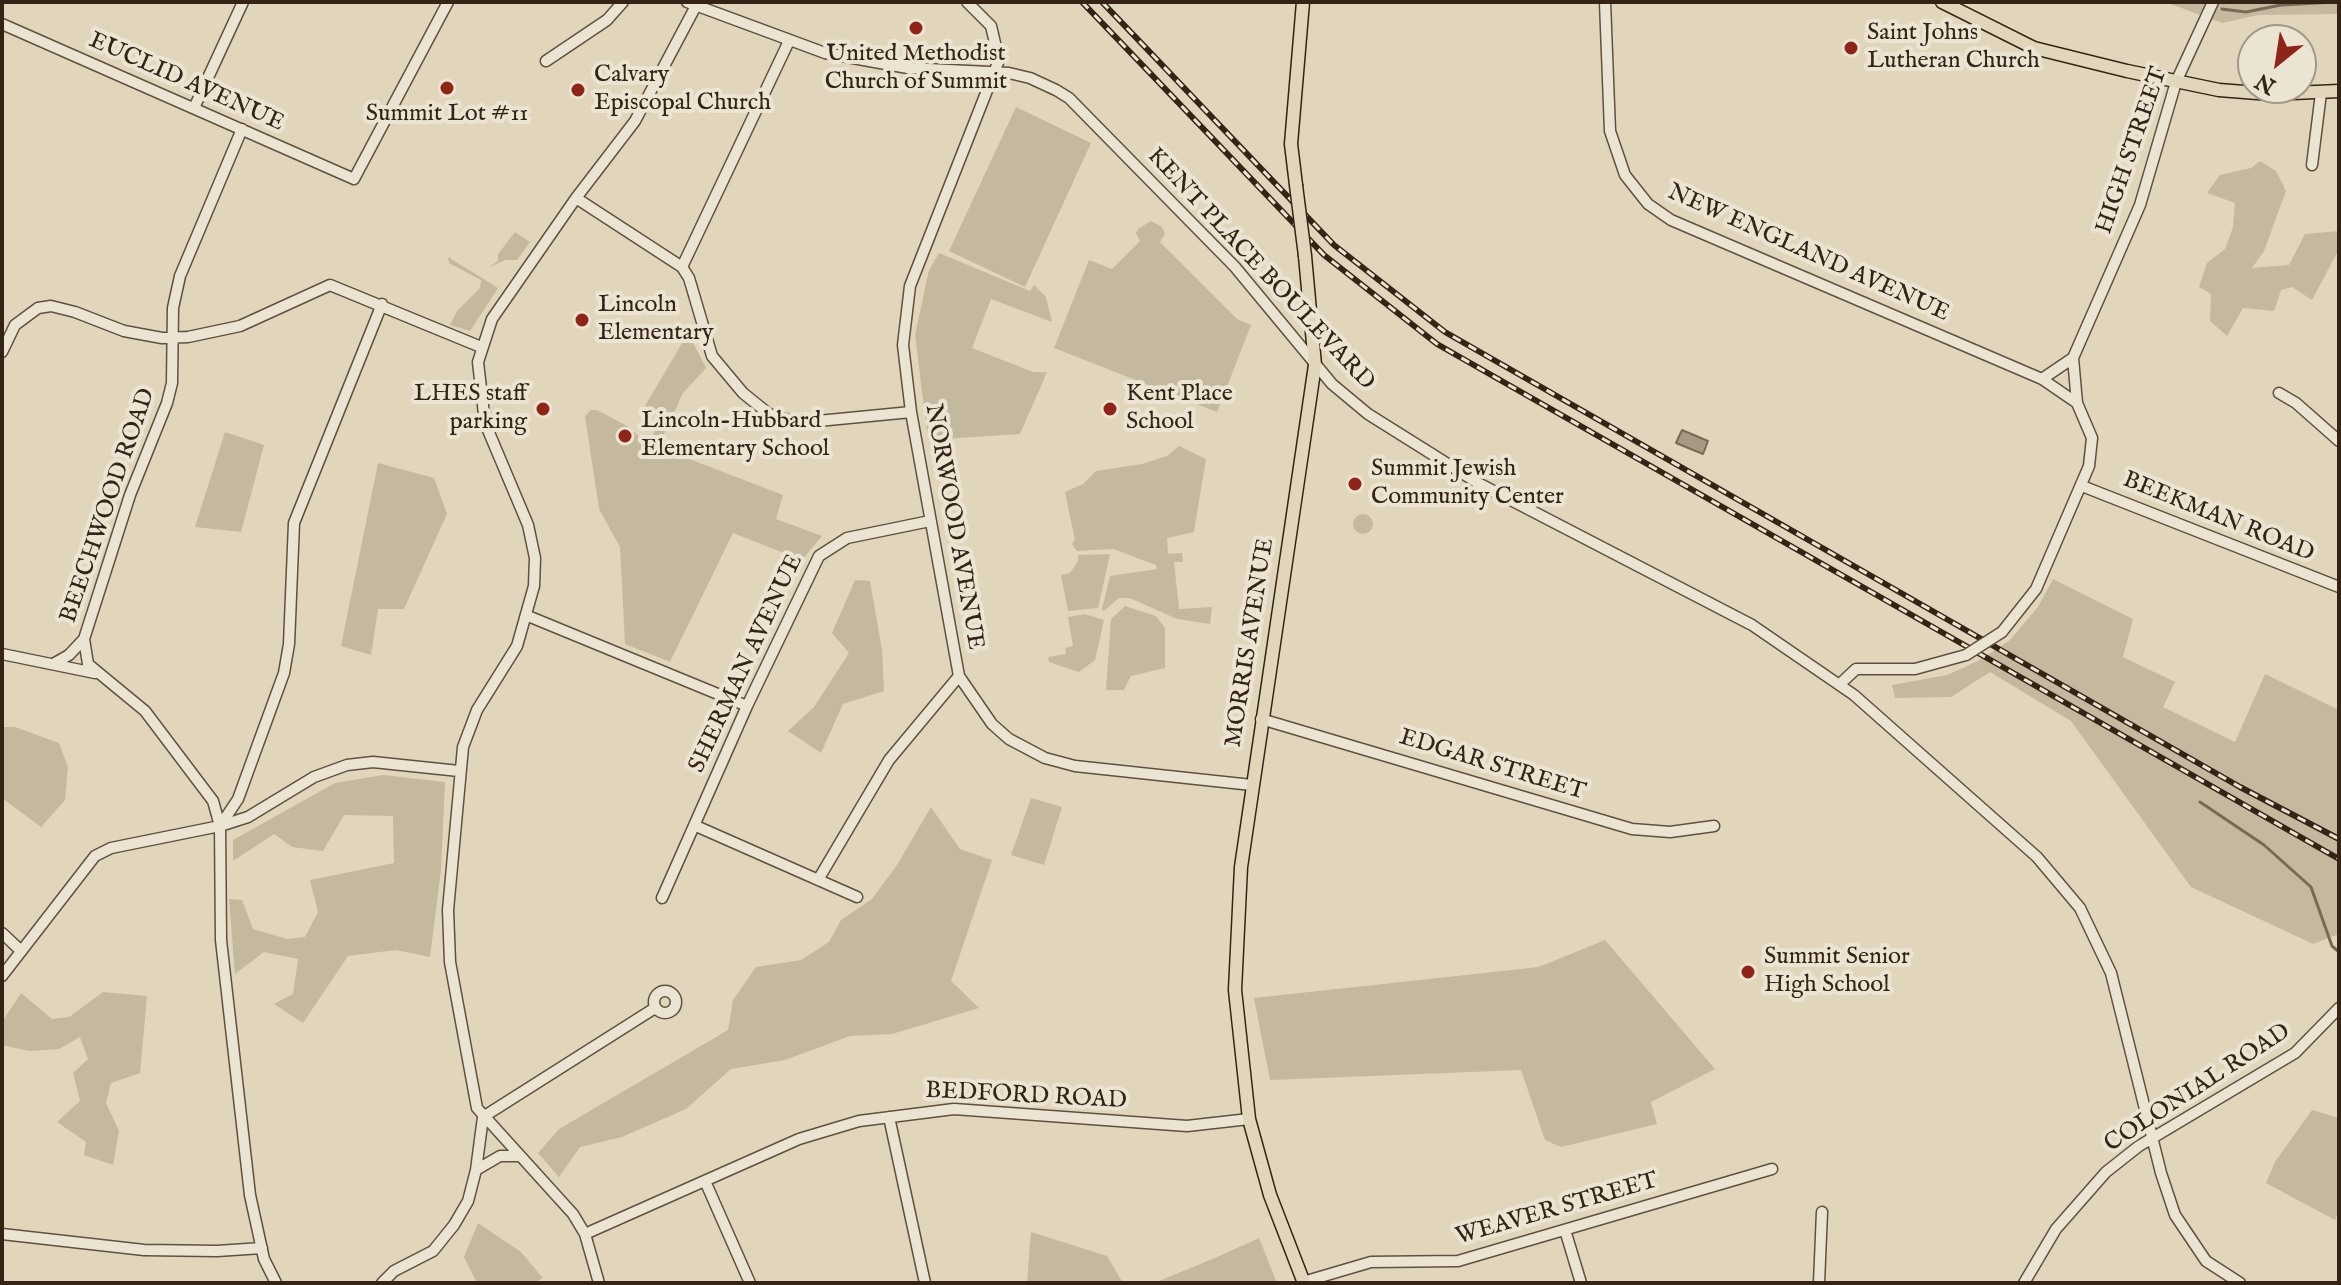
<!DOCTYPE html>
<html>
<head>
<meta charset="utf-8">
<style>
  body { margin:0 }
  #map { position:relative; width:2341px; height:1285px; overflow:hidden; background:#e1d6bb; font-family:"IM FELL English",serif }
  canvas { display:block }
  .frame { position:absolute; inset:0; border:4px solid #352316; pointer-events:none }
  .north { position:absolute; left:2237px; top:24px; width:80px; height:80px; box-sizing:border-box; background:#ece4d3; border:2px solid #a39787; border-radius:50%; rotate:210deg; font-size:22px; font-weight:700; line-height:32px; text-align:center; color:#352316 }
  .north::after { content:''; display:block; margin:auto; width:28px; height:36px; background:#8f2418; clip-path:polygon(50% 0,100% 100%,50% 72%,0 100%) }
</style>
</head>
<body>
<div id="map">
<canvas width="2341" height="1285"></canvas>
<div class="frame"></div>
<div class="north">N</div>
</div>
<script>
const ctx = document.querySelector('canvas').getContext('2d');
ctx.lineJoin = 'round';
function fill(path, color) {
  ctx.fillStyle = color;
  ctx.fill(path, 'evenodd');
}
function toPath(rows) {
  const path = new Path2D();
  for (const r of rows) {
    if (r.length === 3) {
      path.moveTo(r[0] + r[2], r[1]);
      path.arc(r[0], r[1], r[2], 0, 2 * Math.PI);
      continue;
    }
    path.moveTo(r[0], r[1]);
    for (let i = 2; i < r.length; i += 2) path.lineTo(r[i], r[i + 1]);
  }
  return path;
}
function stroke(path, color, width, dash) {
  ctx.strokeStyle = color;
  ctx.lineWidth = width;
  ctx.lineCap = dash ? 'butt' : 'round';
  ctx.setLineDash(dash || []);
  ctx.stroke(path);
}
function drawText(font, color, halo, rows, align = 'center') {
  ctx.font = font + ' "IM FELL English",serif';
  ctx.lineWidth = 8;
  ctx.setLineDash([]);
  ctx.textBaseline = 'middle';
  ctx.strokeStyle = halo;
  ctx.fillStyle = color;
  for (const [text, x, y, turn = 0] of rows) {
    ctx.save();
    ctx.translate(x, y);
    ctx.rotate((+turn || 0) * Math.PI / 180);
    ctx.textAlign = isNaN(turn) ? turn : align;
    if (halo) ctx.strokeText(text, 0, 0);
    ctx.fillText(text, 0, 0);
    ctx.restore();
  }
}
fill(toPath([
  [2165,2,2339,2,2339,14,2258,15,2222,23],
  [1016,107,1091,143,1025,287,949,251],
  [2260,161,2276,171,2286,191,2264,251,2252,268,2289,265,2305,234,2339,231,2339,249,2312,300,2292,287,2281,290,2274,311,2243,308,2227,336,2210,321,2211,294,2199,287,2207,263,2225,249,2233,227,2235,203,2207,193,2220,175,2251,168],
  [1151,221,1162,227,1165,234,1160,242,1237,319,1251,325,1217,412,1054,348,1089,260,1112,269,1140,241,1136,233,1138,229],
  [515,232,530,242,517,260,505,260,488,268,498,261,498,254],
  [939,253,1030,291,1034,285,1046,297,1052,322,991,299,972,348,1033,372,1047,372,1020,434,928,440,915,335,929,270],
  [448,257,498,288,470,331,450,325,457,311,480,288,481,280,449,263],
  [688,333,706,368,683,393,658,447,783,495,776,519,822,536,802,560,733,533,670,662,625,644,620,547,599,509,585,416,591,410,597,410,627,426,649,445,662,412,645,406],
  [225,432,264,445,241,532,195,527],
  [1179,446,1206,459,1194,532,1167,538,1168,554,1182,553,1183,562,1174,562,1179,609,1212,607,1210,624,1177,619,1130,598,1119,598,1104,611,1102,609,1110,576,1157,569,1156,565,1113,549,1077,551,1072,544,1075,540,1065,492,1083,484,1096,471,1142,464,1167,456],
  [378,463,434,478,447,514,404,609,378,609,371,655,341,646],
  [1363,524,10],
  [1110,554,1098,608,1068,611,1061,575,1070,573,1078,561,1078,555],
  [2053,579,2133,619,2123,657,2175,682,2163,707,2235,742,2265,674,2339,710,2339,934,2313,944,2191,887,2071,721,1990,672,1951,697,1895,698,1892,685,1947,675,1978,661,2009,641,2038,607],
  [855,580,870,581,882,650,884,691,843,704,821,753,788,731,814,707,849,653,832,633],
  [1125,606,1156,616,1165,628,1165,668,1131,676,1124,690,1106,690,1111,619],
  [1085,614,1104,620,1095,660,1079,672,1049,662,1048,657,1066,654,1065,648,1073,646,1068,617],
  [2,727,15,727,59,743,68,767,65,800,41,827,2,798],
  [383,775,445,782,441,870,430,957,396,950,348,956,303,1023,274,1004,293,994,298,959,264,952,235,974,229,899,242,900,253,929,287,939,305,937,318,912,310,880,394,863,393,816,344,815,323,851,292,847,274,834,233,861,233,840,335,783],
  [1031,798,1062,807,1044,865,1011,855],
  [931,807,960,849,992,860,951,981,979,1008,892,1034,850,1036,785,1060,731,1069,686,1109,622,1137,580,1147,559,1177,538,1153,559,1129,728,1030,733,1000,756,967,801,960,829,942,841,920,872,899,897,865],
  [1605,940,1715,1069,1651,1102,1657,1124,1561,1147,1545,1140,1521,1070,1270,1080,1254,998,1539,967],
  [103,992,147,996,140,1073,111,1083,106,1103,119,1131,113,1165,84,1155,86,1142,57,1122,80,1101,73,1073,88,1059,80,1037,59,1049,29,1051,2,1045,2,1022,21,993,52,1019,69,1017],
  [2312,1110,2339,1118,2339,1210,2335,1220,2266,1183,2275,1162],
  [478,1223,521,1252,543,1278,534,1283,477,1283,464,1257],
  [1031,1232,1107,1256,1123,1283,1027,1283],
  [1259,1238,1277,1283,1154,1283,1215,1258]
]), '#c4b89f');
const water = toPath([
  [1682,430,1708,441,1703,454,1676,443,1682,430]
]);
fill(water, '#a79983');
stroke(water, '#796a57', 2);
stroke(toPath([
  [2222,9,2246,12,2281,5,2336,2],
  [2200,802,2264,845,2311,887,2332,946,2339,952]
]), '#796a57', 3);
const minor = toPath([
  [687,2,825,53,908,68,1009,73,1030,78,1056,90,1069,98,1235,267,1332,384,1368,414,1478,483,1752,625,1854,695,2037,857,2080,908,2111,973,2161,1173,2175,1215,2206,1261,2240,1283],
  [967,2,991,26,999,60,910,286,903,345,911,412,959,676,992,724,1009,739,1045,758,1075,766,1252,785],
  [1605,2,1610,131,1625,175,1648,204,1671,220,2042,379,2077,403,2092,438,2089,466,2036,589,2002,632],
  [2,24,354,179,448,2],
  [546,61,607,20,623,2],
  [194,108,243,2],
  [242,129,180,276,173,308,172,383,167,403,130,495,84,639,88,664,145,711,213,801,220,826,221,940,250,1195,264,1259,276,1283],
  [2312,165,2321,93],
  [576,198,682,267,689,278,712,356,743,393,769,414,788,420,818,421,911,412],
  [682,267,789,41],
  [2,352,15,325,38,308,51,306,75,312,124,331,162,338,188,337,240,326,330,285,481,347],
  [2073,358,2077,403],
  [2042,379,2073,358,2140,205,2176,82,2213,2],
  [2279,393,2296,403,2339,441],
  [2082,486,2339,587],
  [528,616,747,706],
  [2,654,95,673],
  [55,663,69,655,84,639],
  [1840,684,1856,669,1915,669,1966,655],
  [1261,719,1632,829,1670,832,1714,826],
  [220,826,238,799,284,673,289,644,294,523,382,304],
  [696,826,857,897],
  [818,880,889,760,959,676],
  [662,898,747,706,819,556,847,538,930,521],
  [2,933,19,949],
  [2,976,95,856,111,848,220,826,248,817,314,777,347,765,373,762,459,771],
  [665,1002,11],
  [889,1117,925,1283],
  [476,1170,500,1156,518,1156],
  [705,1181,750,1283],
  [1565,1230,1581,1283],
  [2,1234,144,1250,217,1251,262,1248],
  [585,1234,799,1139,859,1121,954,1109,1187,1126,1249,1119],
  [1303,1282,1371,1262,1458,1261,1772,1169],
  [382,1283,394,1271,433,1251,454,1225,468,1201,476,1170,483,1117,655,1008],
  [599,1283,585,1234,573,1214,477,1108,450,962,448,910,463,747,477,710,517,646,534,586,535,558,528,525,485,423,478,362,492,319,576,198,635,121,698,2],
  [1819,1283,1822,1212],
  [2024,1283,2056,1229,2106,1172,2139,1146,2295,1053,2339,1008]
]);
const major = toPath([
  [1942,2,2034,48,2127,71,2219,90,2270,94,2339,91],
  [1296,185,1291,144,1303,2],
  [1304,1283,1270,1195,1249,1119,1235,990,1241,867,1315,365,1305,256]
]);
stroke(minor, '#60503f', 13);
stroke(major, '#352316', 15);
stroke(minor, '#ece4d3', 10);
stroke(major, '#e1d6bb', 12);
const rail = toPath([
  [1082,2,1324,255,1437,344,2339,859],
  [1102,2,1334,245,1445,332,2240,787,2339,839]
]);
stroke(rail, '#352316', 6);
stroke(rail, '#ece4d3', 3, [9]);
const minorBridge = toPath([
  [1966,655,2002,632]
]);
const majorBridge = toPath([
  [1296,185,1305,256]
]);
stroke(minorBridge, '#60503f', 13, []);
stroke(majorBridge, '#352316', 15, []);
stroke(minorBridge, '#ece4d3', 10);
stroke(majorBridge, '#e1d6bb', 12);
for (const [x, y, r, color] of [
  [916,28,8,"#8f2418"],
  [1851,48,8,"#8f2418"],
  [447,88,8,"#8f2418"],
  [578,90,8,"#8f2418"],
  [582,320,8,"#8f2418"],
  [543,409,8,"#8f2418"],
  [1110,409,8,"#8f2418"],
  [625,436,8,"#8f2418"],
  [1355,484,8,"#8f2418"],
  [1748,972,8,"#8f2418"]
]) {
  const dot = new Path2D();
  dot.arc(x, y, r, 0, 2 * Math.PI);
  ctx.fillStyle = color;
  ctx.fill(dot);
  stroke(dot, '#ece4d3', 3);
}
drawText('24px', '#352316', '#ece4d3', [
  ["Saint Johns",1867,34],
  ["Lutheran Church",1867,62],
  ["United Methodist",916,55,"center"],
  ["Church of Summit",916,83,"center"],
  ["Calvary",594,76],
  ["Episcopal Church",594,104],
  ["Summit Lot #11",447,115,"center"],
  ["Lincoln",598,306],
  ["Elementary",598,334],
  ["LHES staff",527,395,"right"],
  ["parking",527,423,"right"],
  ["Kent Place",1126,395],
  ["School",1126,423],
  ["Lincoln-Hubbard",641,422],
  ["Elementary School",641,450],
  ["Summit Jewish",1371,470],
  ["Community Center",1371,498],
  ["Summit Senior",1764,958],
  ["High School",1764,986]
], 'left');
drawText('24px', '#352316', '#ece4d3', [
  ["EUCLID AVENUE",186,83,24],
  ["HIGH STREET",2133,151,-71],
  ["NEW ENGLAND AVENUE",1808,254,24],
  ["KENT PLACE BOULEVARD",1260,270,47],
  ["BEECHWOOD ROAD",109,506,-71],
  ["BEEKMAN ROAD",2218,518,22],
  ["NORWOOD AVENUE",953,527,80],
  ["MORRIS AVENUE",1251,643,-81],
  ["SHERMAN AVENUE",747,664,-65],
  ["EDGAR STREET",1492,766,17],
  ["COLONIAL ROAD",2198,1089,-33],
  ["BEDFORD ROAD",1026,1097,3],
  ["WEAVER STREET",1557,1210,-16]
]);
</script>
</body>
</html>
